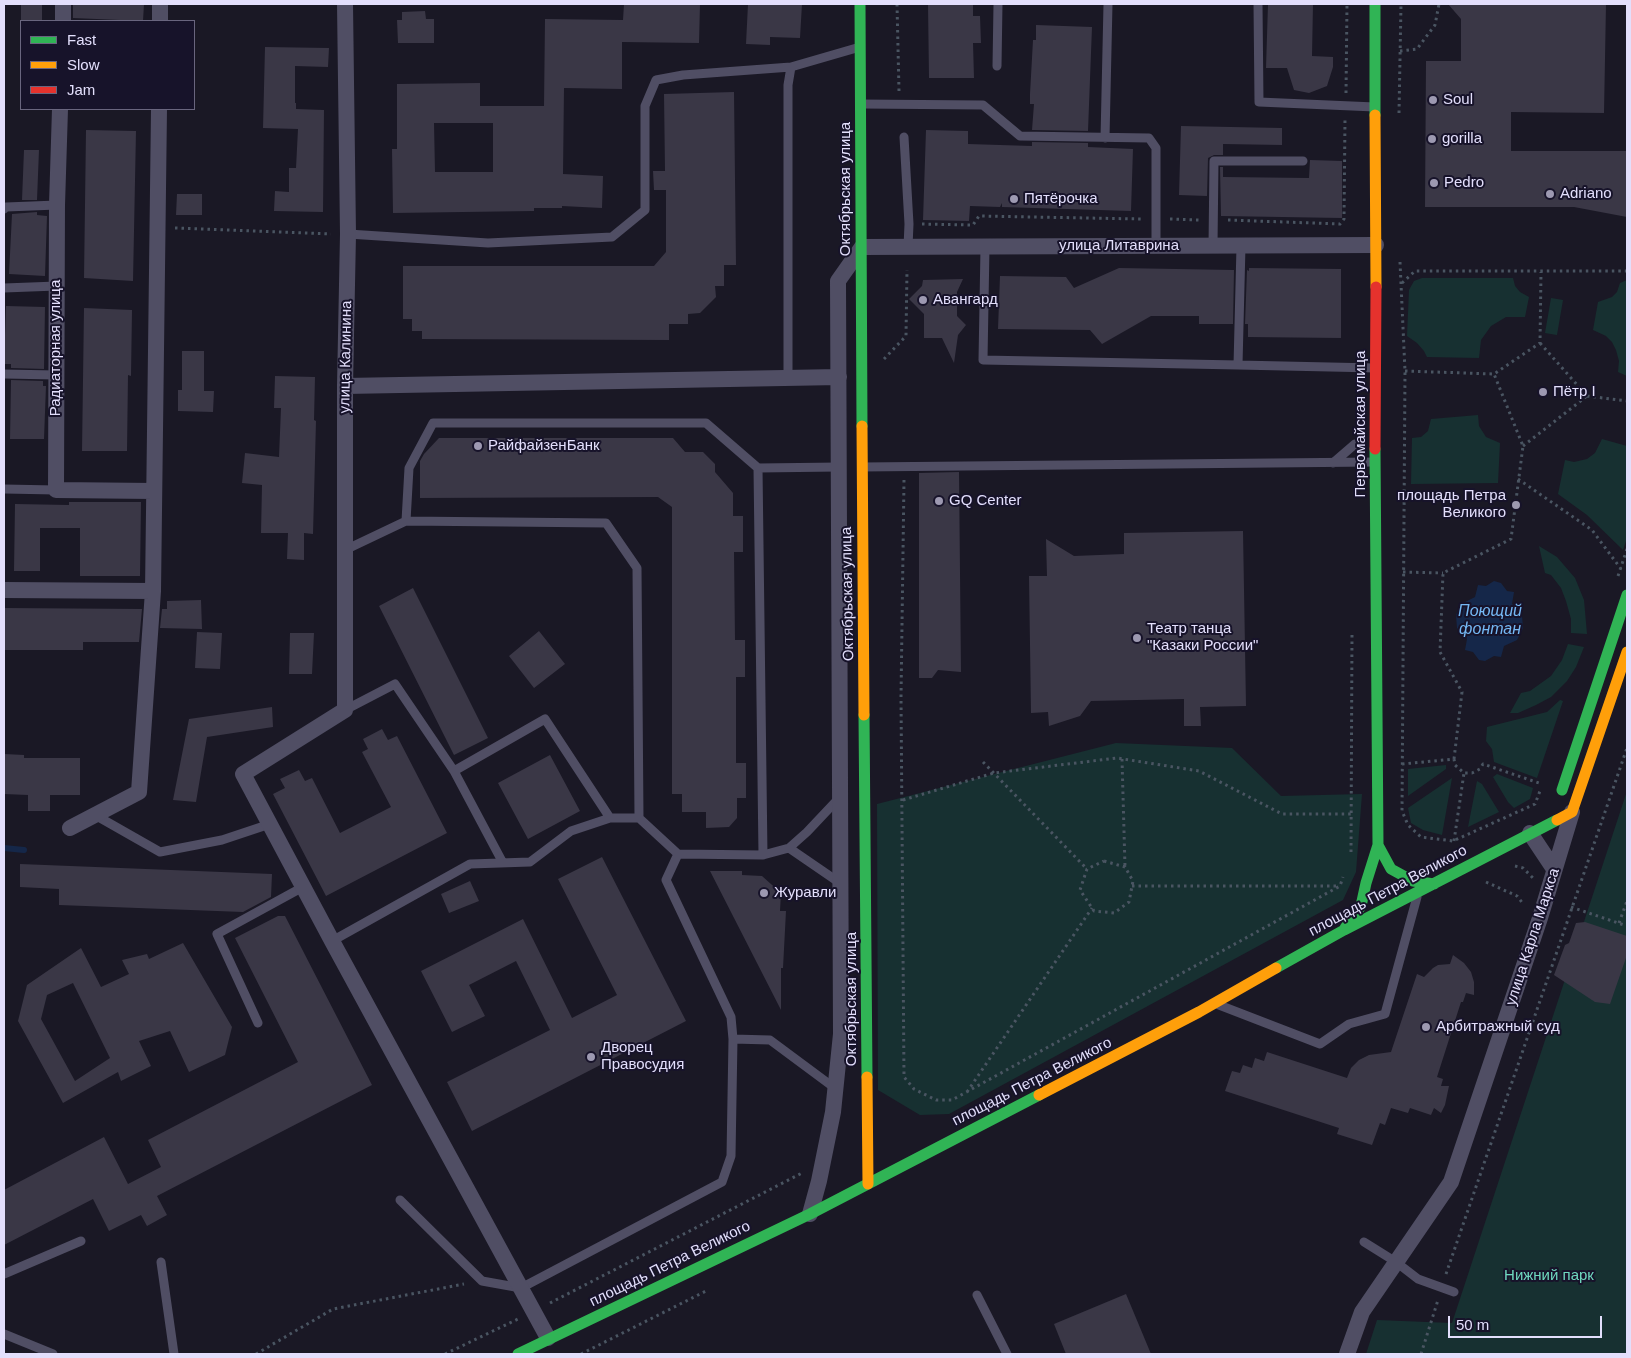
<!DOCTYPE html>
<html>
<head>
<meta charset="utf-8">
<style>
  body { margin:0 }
  #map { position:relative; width:1631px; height:1358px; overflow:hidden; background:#1a1825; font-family:Helvetica,sans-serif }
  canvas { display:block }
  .frame { position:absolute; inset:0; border:5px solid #e3dffc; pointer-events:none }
  .legend { position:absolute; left:20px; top:20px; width:175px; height:90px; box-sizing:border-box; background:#17132a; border:1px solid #69657e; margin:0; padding:6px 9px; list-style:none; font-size:15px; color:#e3dffc }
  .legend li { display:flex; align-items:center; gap:10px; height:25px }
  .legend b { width:25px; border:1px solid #69657e }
  .scale { position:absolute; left:1448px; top:1316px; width:154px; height:22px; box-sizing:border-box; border:2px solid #e3dffc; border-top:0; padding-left:6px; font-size:15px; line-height:18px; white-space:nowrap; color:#e3dffc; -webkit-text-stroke:4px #17132a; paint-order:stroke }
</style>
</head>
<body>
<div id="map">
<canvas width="1631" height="1358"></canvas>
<div class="frame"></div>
<ul class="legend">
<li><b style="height:6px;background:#30b455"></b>Fast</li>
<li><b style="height:6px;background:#ff9f0a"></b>Slow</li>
<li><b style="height:6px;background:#e5322d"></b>Jam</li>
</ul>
<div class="scale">50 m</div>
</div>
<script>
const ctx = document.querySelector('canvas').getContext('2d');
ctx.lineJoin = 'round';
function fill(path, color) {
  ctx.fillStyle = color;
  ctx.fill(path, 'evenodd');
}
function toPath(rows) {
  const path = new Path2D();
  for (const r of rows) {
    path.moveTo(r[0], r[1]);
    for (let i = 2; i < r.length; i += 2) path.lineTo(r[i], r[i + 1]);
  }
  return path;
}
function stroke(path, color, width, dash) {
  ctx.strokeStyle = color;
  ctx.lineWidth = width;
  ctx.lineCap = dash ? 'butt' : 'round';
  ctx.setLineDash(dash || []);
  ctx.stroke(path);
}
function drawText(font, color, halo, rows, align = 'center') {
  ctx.font = font + ' Helvetica,sans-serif';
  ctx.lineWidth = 4;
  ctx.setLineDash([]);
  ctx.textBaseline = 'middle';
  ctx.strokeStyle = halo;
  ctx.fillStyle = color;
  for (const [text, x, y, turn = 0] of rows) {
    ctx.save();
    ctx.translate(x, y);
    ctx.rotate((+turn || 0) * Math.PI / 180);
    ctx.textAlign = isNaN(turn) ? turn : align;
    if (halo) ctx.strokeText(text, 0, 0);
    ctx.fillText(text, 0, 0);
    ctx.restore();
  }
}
fill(toPath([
  [1422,278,1513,278,1515,286,1520,292,1529,297,1525,317,1506,317,1491,326,1481,340,1479,358,1427,357,1424,351,1417,343,1407,336,1409,290,1414,281],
  [1627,280,1627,376,1618,372,1619,361,1616,350,1612,342,1606,336,1593,330,1598,302,1612,297,1617,292,1620,283],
  [1551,298,1563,300,1557,335,1545,333],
  [1478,415,1479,426,1486,437,1500,443,1498,483,1411,484,1412,438,1421,437,1428,431,1431,419],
  [1602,439,1627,446,1627,538,1623,550,1587,515,1558,494,1565,460,1574,462,1587,459,1595,453],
  [1539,546,1557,557,1575,578,1584,600,1587,634,1571,633,1571,619,1566,601,1561,588,1551,575,1545,573],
  [1568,644,1584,647,1576,667,1567,681,1551,697,1536,705,1518,713,1510,713,1521,693,1530,691,1551,676,1562,660],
  [1560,700,1563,701,1537,778,1494,762,1492,749,1486,741,1487,727,1547,712],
  [1116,743,1232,748,1281,796,1362,794,1356,872,1343,900,949,1114,920,1115,878,1090,877,804],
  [1446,765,1446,769,1408,796,1408,769],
  [1497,774,1533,788,1530,799,1514,808,1508,802,1493,777],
  [1452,778,1442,835,1423,830,1411,823,1408,808],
  [1477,781,1482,784,1499,812,1468,827],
  [1627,791,1627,1354,1366,1354,1377,1320,1452,1323]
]), '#173031');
fill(toPath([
  [1494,581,1501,583,1507,591,1514,592,1512,604,1520,611,1522,616,1523,628,1517,640,1504,646,1501,657,1494,656,1485,661,1479,660,1473,652,1465,650,1467,639,1457,628,1456,615,1461,604,1475,597,1478,585,1486,586]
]), '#152749');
stroke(toPath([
  [4,848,24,850]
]), '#152749', 6);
fill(toPath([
  [21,4,42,4,42,21,21,21],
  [73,4,144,4,143,21,73,18],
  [624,4,700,4,699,43,622,42,622,89,564,88,563,174,603,176,602,208,562,206,562,208,534,208,534,211,393,213,392,149,397,149,397,84,480,83,480,106,544,106,545,19,623,20],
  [434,123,493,123,493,172,435,172],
  [748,4,802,4,800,38,770,37,770,45,746,44],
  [928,4,973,4,973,16,980,16,981,43,973,43,974,78,929,78],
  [1268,4,1313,4,1312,56,1333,57,1333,67,1327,86,1309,93,1294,90,1287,68,1266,68],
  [1448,4,1606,4,1604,113,1511,112,1511,151,1627,151,1627,217,1574,207,1425,207,1426,61,1461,61,1461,19],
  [425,11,426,19,434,19,434,43,398,43,397,20,402,20,402,12],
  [1036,25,1092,27,1088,131,1032,130,1034,104,1030,104,1030,94,1033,40,1036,40],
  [265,47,329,48,328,67,295,66,295,103,296,103,296,109,324,110,323,212,274,211,275,191,289,192,289,168,296,168,298,129,263,128],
  [734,92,736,265,724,265,724,286,715,286,716,297,700,313,688,314,688,324,669,324,669,340,422,339,422,331,412,331,412,319,403,319,403,266,654,266,666,252,666,190,654,190,653,171,665,171,664,94],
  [1181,126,1282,128,1282,145,1223,144,1223,155,1214,155,1208,158,1207,196,1179,195],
  [86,130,136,131,133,281,84,278],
  [926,130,968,131,968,144,1032,146,1032,142,1088,143,1088,147,1133,149,1131,211,1002,207,1002,203,1000,207,970,206,969,221,923,220],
  [24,150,39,150,37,200,22,200],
  [1310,160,1342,161,1342,218,1221,216,1220,167,1223,167,1223,177,1309,178],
  [177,194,202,194,202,215,176,215],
  [37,212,37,215,47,216,45,276,9,274,12,214],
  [1119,268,1234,270,1233,324,1199,324,1199,316,1151,316,1102,344,1090,330,998,329,1000,276,1066,277,1074,288],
  [1249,268,1341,269,1341,338,1248,337,1248,324,1245,324,1247,270,1249,271],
  [963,279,957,292,957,316,966,325,958,335,954,363,942,338,924,338,924,314,909,299,922,286,923,280],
  [6,306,45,307,44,369,11,368,11,364,4,364],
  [84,308,132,310,131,376,128,375,127,451,82,451],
  [182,351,204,351,204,391,214,391,213,412,178,411,178,390,182,390],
  [275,376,315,377,314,420,316,421,313,534,304,533,304,560,287,559,288,533,261,533,262,485,242,483,245,453,279,457,281,408,274,408],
  [11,380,43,381,43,386,46,386,44,439,10,439],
  [439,438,673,438,685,452,703,452,715,464,715,472,733,493,733,516,743,516,743,552,734,552,735,640,745,640,745,677,736,677,736,763,746,763,746,798,737,798,737,818,729,827,706,828,706,812,682,812,682,794,672,794,672,507,658,497,420,498,420,461,424,454],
  [959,472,961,672,938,670,932,678,919,678,919,473],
  [69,502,141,502,140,576,80,576,80,528,40,528,40,571,14,571,15,504,69,505],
  [1243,531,1246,706,1200,707,1201,726,1184,726,1184,699,1091,701,1080,716,1049,726,1048,712,1031,713,1029,576,1047,576,1046,539,1074,556,1124,554,1124,533],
  [413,588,488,738,454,755,379,606],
  [201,600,202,629,160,628,162,609,167,609,167,601],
  [4,608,142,609,139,642,83,642,83,650,4,650],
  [539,631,565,664,534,688,509,656],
  [197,632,222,633,220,669,195,668],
  [290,633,314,633,312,674,289,674],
  [272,707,273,727,207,737,196,802,173,800,189,719],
  [382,729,388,740,397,736,447,833,326,896,273,794,285,788,280,779,299,770,305,781,312,778,340,833,391,807,362,752,368,749,363,739],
  [4,754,24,755,24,758,80,758,80,795,50,795,50,811,28,811,28,795,4,794],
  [550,755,580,811,528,839,498,783],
  [602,857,686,1021,472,1131,447,1082,550,1030,516,961,469,985,485,1016,452,1032,421,971,523,919,572,1018,617,995,558,879],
  [20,864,272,874,271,897,243,912,59,905,59,889,20,887],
  [710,871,742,871,742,875,762,876,781,893,780,911,786,911,783,968,781,968,781,1010],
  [470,881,479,901,449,913,441,894],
  [278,916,285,916,372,1085,157,1196,167,1215,147,1226,141,1215,109,1231,93,1199,4,1245,4,1190,104,1137,128,1184,161,1167,148,1140,298,1062,235,938],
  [1585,922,1627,936,1627,955,1610,1004,1595,1002,1554,975,1565,945,1569,943,1576,923],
  [183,943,232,1027,225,1055,189,1072,170,1031,139,1041,151,1066,121,1081,118,1072,63,1103,18,1021,27,985,81,948,101,987,129,974,122,960,147,954,149,959],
  [73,983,110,1058,75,1081,41,1019,47,995],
  [1453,955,1464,963,1471,972,1474,982,1474,995,1466,993,1463,1002,1461,1002,1437,1077,1443,1079,1441,1086,1449,1086,1445,1105,1441,1113,1434,1108,1431,1115,1410,1108,1408,1113,1391,1108,1385,1125,1380,1123,1372,1145,1337,1134,1339,1128,1225,1091,1232,1071,1240,1073,1243,1065,1252,1068,1255,1058,1264,1061,1267,1052,1347,1078,1351,1068,1359,1060,1369,1055,1391,1052,1417,974,1424,977,1433,968,1438,965,1450,964],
  [1126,1294,1151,1354,1066,1354,1054,1324]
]), '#3a3746');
stroke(toPath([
  [897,4,899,91],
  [1400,51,1417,49,1435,25,1439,4],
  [1346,93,1347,4],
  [1399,113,1401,4],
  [1170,219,1199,220],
  [1228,220,1340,224,1344,219,1345,119],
  [922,224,973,225,979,216,1141,219],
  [175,228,331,234],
  [1400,262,1405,371,1402,811,1408,825,1421,837,1453,841,1535,804,1540,791],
  [1402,283,1415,271,1627,271],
  [884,359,906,336,907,270],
  [1405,371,1494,374,1540,343,1541,272],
  [1587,396,1627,401],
  [1523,446,1587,396,1540,343],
  [1518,479,1592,530,1621,569],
  [904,480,901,697,904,1077,914,1089,936,1100,952,1100,1340,886,1343,877],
  [1403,572,1443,573],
  [1618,576,1627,549],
  [1122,759,1125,867],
  [1454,759,1462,692,1440,652,1443,573,1511,539,1523,446,1494,374],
  [983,762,1087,869],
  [1402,764,1454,759,1455,765,1464,773,1472,773,1480,769,1483,764,1542,784],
  [903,800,994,773,1117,758,1199,771,1282,814,1352,814],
  [1454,841,1464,773],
  [1351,852,1352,633],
  [1104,861,1125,867,1133,881,1129,902,1114,913,1094,911,1080,890,1087,869,1104,861],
  [1515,866,1523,868,1534,879],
  [1486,882,1517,896,1524,905],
  [1132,886,1339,886],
  [1571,907,1627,926],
  [1619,923,1627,901],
  [967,1092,1092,908],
  [1446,1274,1627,748],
  [550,1303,802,1173],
  [256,1354,333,1309,464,1284],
  [445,1354,518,1319],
  [581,1354,706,1291],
  [1421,1354,1438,1300]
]), '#4a5562', 3, [2.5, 4]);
stroke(toPath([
  [1258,4,1259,102,1375,107],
  [997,66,998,4],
  [861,104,983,105,1020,136,1149,138,1156,148,1156,246],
  [904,137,909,224,908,247],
  [1105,138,1108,4],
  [4,209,6,207,57,205],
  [348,234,488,243,612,237,645,210,645,106,656,80,683,75,791,67,860,47],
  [1213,246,1214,161,1303,161],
  [985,247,983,360,1238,365,1241,246],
  [4,288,57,286],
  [1238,365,1376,368],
  [4,374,56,375],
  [788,377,788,85,791,67],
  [1333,463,1355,444],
  [862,467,1374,462],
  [4,489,56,490],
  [406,521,409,468,433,423,706,423,758,468],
  [345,550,406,521,606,523,637,568,639,818,678,854],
  [345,710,395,684,454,771],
  [840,797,807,832,789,848,840,883],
  [95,815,160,852,222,840,270,824],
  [763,855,758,468,839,467],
  [503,863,454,771,545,719,610,818],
  [332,941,470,864,530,862,571,831,610,818,639,818],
  [1219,1005,1320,1044,1349,1024,1385,1014,1417,897],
  [258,1023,217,934,303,887],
  [733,1039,770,1040,836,1089],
  [400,1200,482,1281,521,1288,722,1182,731,1156,733,1039,731,1017,666,880,678,854,763,855,789,848],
  [1364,1242,1396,1262,1418,1279,1454,1292],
  [161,1262,174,1354],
  [4,1274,81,1241],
  [977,1295,1007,1354],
  [4,1334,53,1354]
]), '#504e64', 9);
stroke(toPath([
  [345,4,348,234,345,386,345,710,243,774,332,941,548,1338],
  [63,21,63,4],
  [160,21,160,4],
  [60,109,57,205,56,490,154,491],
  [345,386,839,377],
  [4,590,153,591],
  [70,828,139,792,153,591,159,109],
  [1530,833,1554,869],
  [810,1214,819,1181,833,1112,841,1034,838,281,862,247,1376,245],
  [1347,1354,1362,1312,1451,1182,1540,918,1572,812]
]), '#504e64', 16);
stroke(toPath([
  [860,4,862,426],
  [1375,4,1375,115],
  [864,715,867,1077],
  [1562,790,1627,595],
  [1378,845,1391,869,1413,881,1434,884],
  [1345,928,1361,906,1366,883,1378,845,1375,449],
  [1276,968,1344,930,1557,820],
  [518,1354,810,1214,1039,1095]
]), '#30b455', 11);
stroke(toPath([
  [1375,115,1376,287],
  [862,426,864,715],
  [1557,820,1572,812,1627,652],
  [867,1077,868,1184],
  [1039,1095,1199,1012,1276,968]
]), '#ff9f0a', 11);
stroke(toPath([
  [1375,449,1376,287]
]), '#e5322d', 11);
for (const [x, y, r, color] of [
  [1433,100,5,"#9d99b1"],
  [1432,139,5,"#9d99b1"],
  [1434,183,5,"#9d99b1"],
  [1550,194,5,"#9d99b1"],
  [1014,199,5,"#9d99b1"],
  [923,300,5,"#9d99b1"],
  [1543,392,5,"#9d99b1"],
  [478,446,5,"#9d99b1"],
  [939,501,5,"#9d99b1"],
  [1516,505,5,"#9d99b1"],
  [1137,638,5,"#9d99b1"],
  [764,893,5,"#9d99b1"],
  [1426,1027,5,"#9d99b1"],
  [591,1057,5,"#9d99b1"]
]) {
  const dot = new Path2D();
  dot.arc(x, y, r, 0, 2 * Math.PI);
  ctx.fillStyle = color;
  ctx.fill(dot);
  stroke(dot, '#17132a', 2);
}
drawText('15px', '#e3dffc', '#17132a', [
  ["Soul",1443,100],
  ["gorilla",1442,139],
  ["Pedro",1444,183],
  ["Adriano",1560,194],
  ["Пятёрочка",1024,199],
  ["Авангард",933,300],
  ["Пётр I",1553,392],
  ["РайфайзенБанк",488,446],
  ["площадь Петра",1506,496,"right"],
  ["Великого",1506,513,"right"],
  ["GQ Center",949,501],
  ["Театр танца",1147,629],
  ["\"Казаки России\"",1147,646],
  ["Журавли",774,893],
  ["Арбитражный суд",1436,1027],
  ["Дворец",601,1048],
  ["Правосудия",601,1065]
], 'left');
drawText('15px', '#e3dffc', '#17132a', [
  ["Октябрьская улица",846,189,-90],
  ["улица Литаврина",1119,246],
  ["Радиаторная улица",56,348,-90],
  ["улица Калинина",346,357,-89],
  ["Первомайская улица",1361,424,-90],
  ["Октябрьская улица",848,594,-91],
  ["площадь Петра Великого",1388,891,-28],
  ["улица Карла Маркса",1533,937,-72],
  ["Октябрьская улица",852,999,-90],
  ["площадь Петра Великого",1032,1082,-27],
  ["площадь Петра Великого",670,1264,-26]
]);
drawText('15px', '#6fd8bf', '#17132a', [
  ["Нижний парк",1549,1276]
]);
drawText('italic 16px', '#75b8f4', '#17132a', [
  ["Поющий",1490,612],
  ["фонтан",1490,630]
]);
</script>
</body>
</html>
